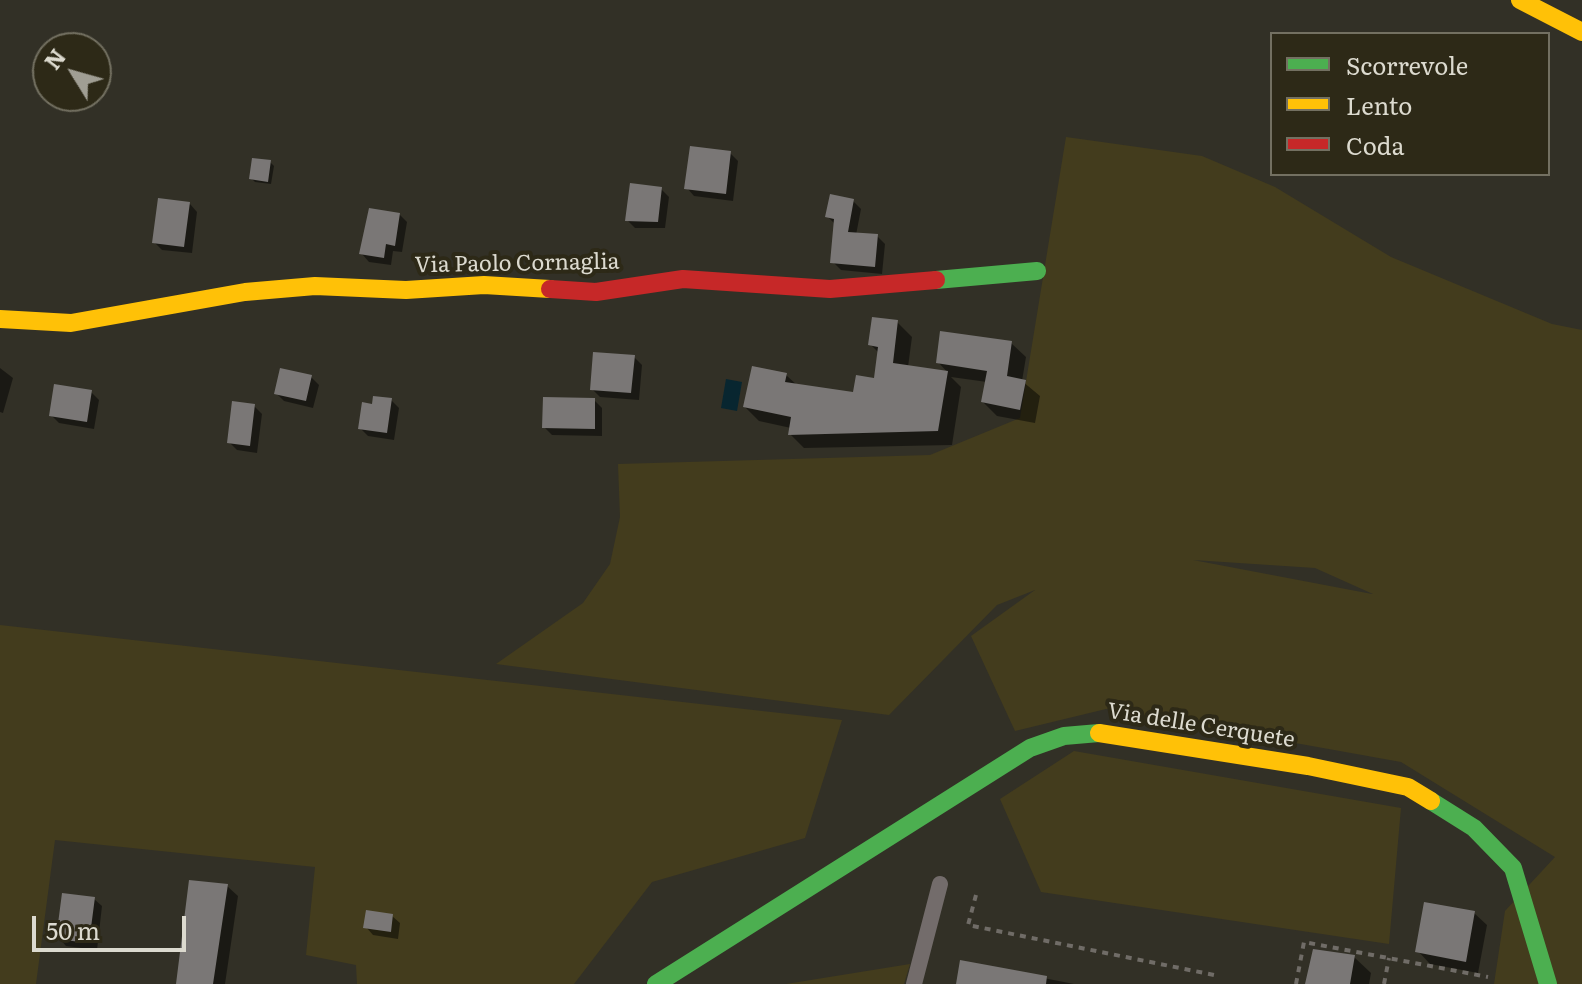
<!DOCTYPE html>
<html>
<head>
<meta charset="utf-8">
<style>
  body { margin:0 }
  #map { position:relative; width:1582px; height:984px; overflow:hidden; background:#323026; font-family:Literata,serif }
  canvas { display:block }
  .legend { position:absolute; left:1270px; top:32px; width:280px; height:144px; box-sizing:border-box; background:#2d2917; border:2px solid #737061; margin:0; padding:10px 14px; list-style:none; font-size:24px; color:#dcdacf }
  .legend li { display:flex; align-items:center; gap:16px; height:40px }
  .legend b { width:40px; border:2px solid #737061 }
  .north { position:absolute; left:32px; top:32px; width:80px; height:80px; box-sizing:border-box; background:#2d2917; border:2px solid #737061; border-radius:50%; rotate:307deg; font-size:22px; font-weight:700; line-height:32px; text-align:center; color:#dcdacf }
  .north::after { content:''; display:block; margin:auto; width:28px; height:36px; background:#a09e94; clip-path:polygon(50% 0,100% 100%,50% 72%,0 100%) }
  .scale { position:absolute; left:32px; top:916px; width:154px; height:36px; box-sizing:border-box; border:4px solid #dcdacf; border-top:0; padding-left:10px; font-size:24px; line-height:28px; white-space:nowrap; color:#dcdacf; -webkit-text-stroke:6px #2d2917; paint-order:stroke }
</style>
</head>
<body>
<div id="map">
<canvas width="1582" height="984"></canvas>
<ul class="legend">
<li><b style="height:10px;background:#4caf50"></b>Scorrevole</li>
<li><b style="height:10px;background:#ffc107"></b>Lento</li>
<li><b style="height:10px;background:#c62828"></b>Coda</li>
</ul>
<div class="north">N</div>
<div class="scale">50 m</div>
</div>
<script>
const ctx = document.querySelector('canvas').getContext('2d');
ctx.lineJoin = 'round';
function fill(path, color) {
  ctx.fillStyle = color;
  ctx.fill(path, 'evenodd');
}
function toPath(rows) {
  const path = new Path2D();
  for (const r of rows) {
    path.moveTo(r[0], r[1]);
    for (let i = 2; i < r.length; i += 2) path.lineTo(r[i], r[i + 1]);
  }
  return path;
}
function stroke(path, color, width, dash) {
  ctx.strokeStyle = color;
  ctx.lineWidth = width;
  ctx.lineCap = dash ? 'butt' : 'round';
  ctx.setLineDash(dash || []);
  ctx.stroke(path);
}
function drawText(font, color, halo, rows, align = 'center') {
  ctx.font = font + ' Literata,serif';
  ctx.lineWidth = 8;
  ctx.setLineDash([]);
  ctx.textBaseline = 'middle';
  ctx.strokeStyle = halo;
  ctx.fillStyle = color;
  for (const [text, x, y, turn = 0] of rows) {
    ctx.save();
    ctx.translate(x, y);
    ctx.rotate((+turn || 0) * Math.PI / 180);
    ctx.textAlign = isNaN(turn) ? turn : align;
    if (halo) ctx.strokeText(text, 0, 0);
    ctx.fillText(text, 0, 0);
    ctx.restore();
  }
}
fill(toPath([
  [1066,137,1202,156,1275,187,1391,257,1552,324,1582,330,1582,984,1494,984,1505,911,1555,857,1401,762,1106,709,1015,731,971,636,1035,590,997,605,889,715,496,664,583,603,610,564,620,517,618,464,930,455,1020,418],
  [1193,560,1315,568,1373,594,1372,594],
  [0,625,842,720,805,838,652,882,574,984,357,984,356,965,306,955,315,867,55,840,36,984,0,984],
  [1074,751,1401,808,1389,944,1041,892,1000,799],
  [910,964,904,984,786,984]
]), '#433c1d');
fill(toPath([
  [726,379,742,382,737,411,721,408]
]), '#082630');
fill(toPath([
  [730,153,738,161,733,201,694,196,687,188],
  [270,162,274,166,271,184,255,182,251,178],
  [661,189,669,197,665,228,635,228,627,220],
  [853,201,861,209,856,235,877,236,885,244,882,274,841,270,833,262,836,225,827,216],
  [190,204,197,212,192,253,162,250,154,242],
  [399,214,407,222,402,252,393,251,391,265,369,262,362,254],
  [897,322,912,337,908,367,948,373,938,362,1011,343,1026,357,1022,381,1040,396,1035,423,997,416,983,402,987,382,951,377,961,387,952,445,804,448,790,434,791,428,759,421,745,407,786,375,798,386,855,394,876,380,879,353,871,345],
  [634,357,642,365,639,400,600,397,592,389],
  [0,368,13,378,3,413,0,412],
  [311,377,319,385,313,408,284,401,276,393],
  [91,392,99,400,94,429,59,423,51,415],
  [391,400,399,408,394,440,368,436,360,428,374,406],
  [594,400,602,408,602,436,552,435,544,427],
  [254,406,262,414,257,453,237,450,229,442],
  [227,886,238,896,225,984,178,984],
  [94,899,102,906,97,950,66,946,59,938],
  [1474,913,1487,925,1478,973,1430,964,1418,951],
  [392,916,400,923,398,939,373,935,366,927],
  [1354,957,1371,973,1369,984,1307,984],
  [962,962,1074,984,958,984]
]), '#0007');
fill(toPath([
  [690,146,731,151,726,194,684,189],
  [252,158,271,160,268,182,249,179],
  [630,183,662,187,658,222,625,221],
  [830,194,854,199,848,232,878,234,875,267,830,263,834,219,825,217],
  [158,198,190,202,184,247,152,243],
  [369,208,400,213,395,246,386,244,384,258,359,254],
  [872,317,898,320,893,363,948,371,938,431,788,435,791,417,743,407,752,366,787,373,785,382,853,392,856,375,874,378,878,347,868,345],
  [940,331,1012,341,1007,376,1026,380,1020,410,981,402,987,371,936,363],
  [593,352,635,355,631,393,590,390],
  [280,368,312,375,306,401,274,394],
  [54,384,92,390,87,422,49,416],
  [373,396,392,398,387,433,358,429,362,402,372,404],
  [543,397,595,398,595,429,542,428],
  [232,401,255,404,250,446,227,443],
  [189,880,228,884,213,984,176,984],
  [62,893,95,897,89,943,56,939],
  [1424,902,1475,911,1466,962,1415,952],
  [366,910,393,914,391,932,363,928],
  [1313,949,1355,955,1350,984,1305,984],
  [960,960,1047,976,1046,984,956,984]
]), '#7a7776');
stroke(toPath([
  [976,895,968,925,1219,976],
  [1296,984,1304,942,1488,977],
  [1384,984,1389,958]
]), '#706c67', 4, [6, 6]);
stroke(toPath([
  [914,984,940,884]
]), '#736c6b', 16);
stroke(toPath([
  [936,280,1037,271],
  [1431,801,1474,828,1513,868,1548,984],
  [656,984,1030,748,1064,736,1099,733]
]), '#4caf50', 18);
stroke(toPath([
  [1520,0,1582,32],
  [0,319,71,323,245,292,315,286,406,290,484,285,550,289],
  [1099,733,1308,766,1408,787,1431,801]
]), '#ffc107', 18);
stroke(toPath([
  [550,289,596,292,683,279,830,289,936,280]
]), '#c62828', 18);
drawText('22px', '#dcdacf', '#2d2917', [
  ["Via Paolo Cornaglia",517,264,-1],
  ["Via delle Cerquete",1201,726,9]
]);
</script>
</body>
</html>
